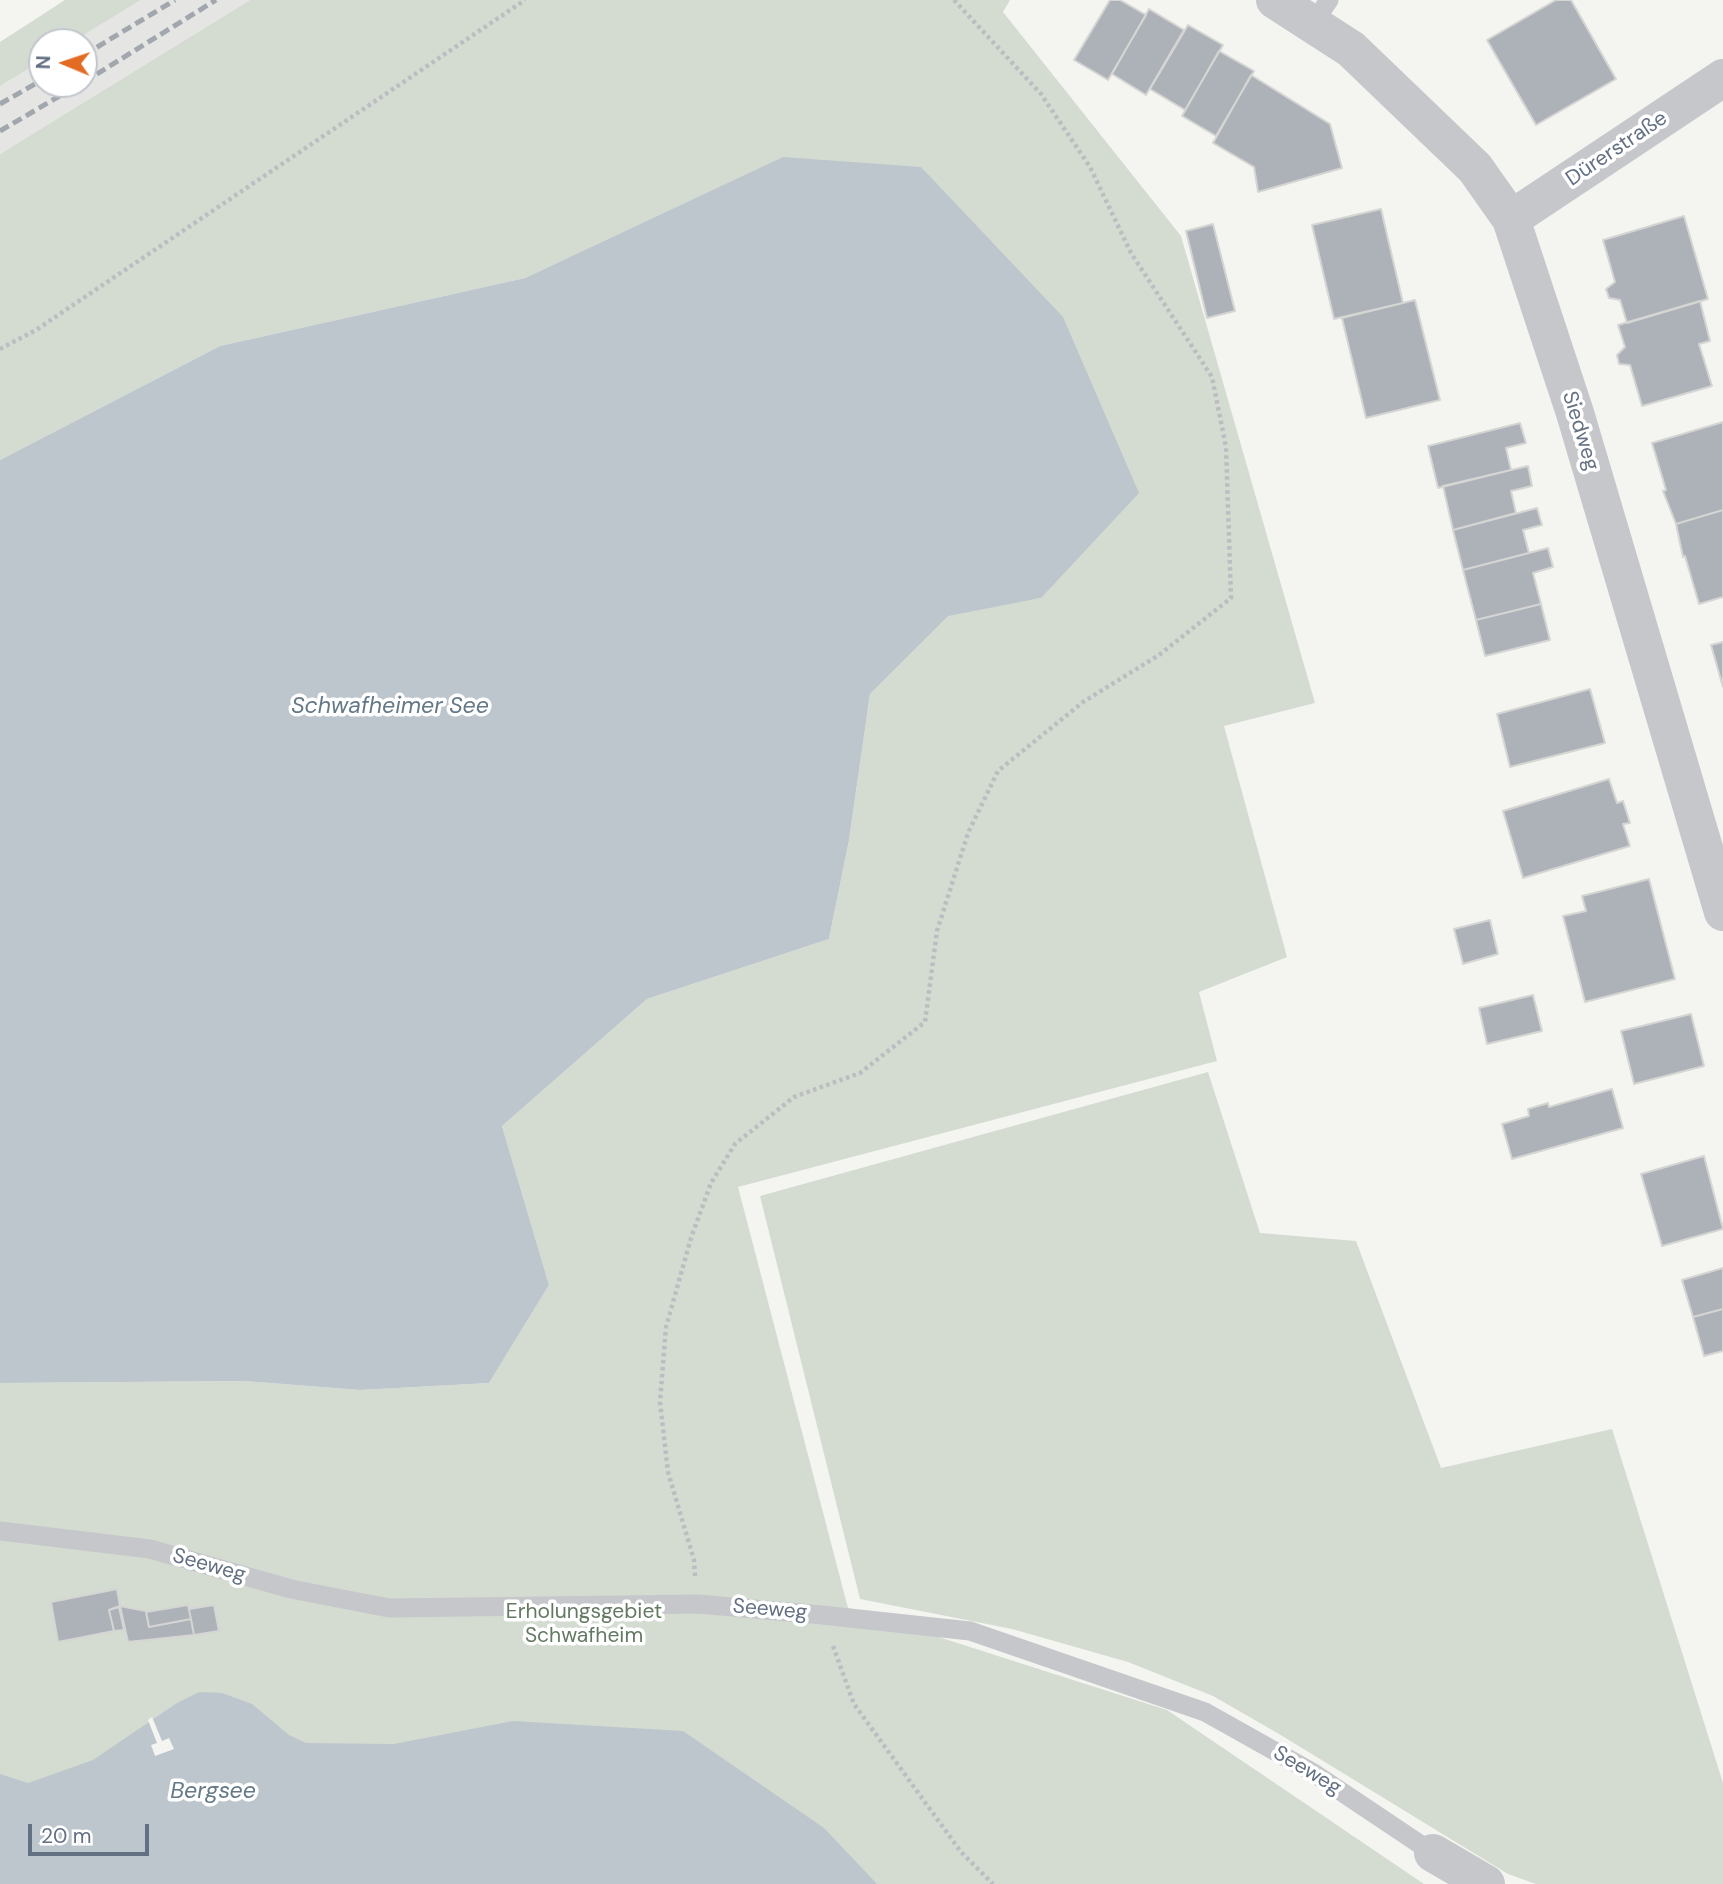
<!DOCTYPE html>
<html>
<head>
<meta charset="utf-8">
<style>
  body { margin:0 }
  #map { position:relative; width:1723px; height:1884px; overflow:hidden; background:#f4f5f1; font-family:"DM Sans",sans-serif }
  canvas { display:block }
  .north { position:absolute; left:28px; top:28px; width:70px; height:70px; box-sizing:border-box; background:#fff; border:2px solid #c1c6cd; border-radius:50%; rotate:272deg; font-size:19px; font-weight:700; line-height:28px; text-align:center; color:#637082 }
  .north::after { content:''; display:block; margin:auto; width:24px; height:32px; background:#e36b22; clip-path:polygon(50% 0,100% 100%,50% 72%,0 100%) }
  .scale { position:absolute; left:28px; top:1824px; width:121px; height:32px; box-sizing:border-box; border:4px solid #637082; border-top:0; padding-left:9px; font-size:21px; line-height:24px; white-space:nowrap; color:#637082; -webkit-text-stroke:5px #fff; paint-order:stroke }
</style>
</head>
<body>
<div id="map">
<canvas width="1723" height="1884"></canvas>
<div class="north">N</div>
<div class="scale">20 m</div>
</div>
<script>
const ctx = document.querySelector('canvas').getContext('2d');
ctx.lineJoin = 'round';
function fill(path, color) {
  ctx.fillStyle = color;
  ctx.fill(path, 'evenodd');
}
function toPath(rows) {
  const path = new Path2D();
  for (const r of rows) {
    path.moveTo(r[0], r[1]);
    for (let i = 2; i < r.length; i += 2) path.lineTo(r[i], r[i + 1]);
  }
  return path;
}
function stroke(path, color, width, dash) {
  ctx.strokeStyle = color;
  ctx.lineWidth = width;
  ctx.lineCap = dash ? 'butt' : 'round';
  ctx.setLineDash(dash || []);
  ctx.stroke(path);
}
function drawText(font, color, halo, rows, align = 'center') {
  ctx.font = font + ' "DM Sans",sans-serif';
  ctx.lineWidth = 7;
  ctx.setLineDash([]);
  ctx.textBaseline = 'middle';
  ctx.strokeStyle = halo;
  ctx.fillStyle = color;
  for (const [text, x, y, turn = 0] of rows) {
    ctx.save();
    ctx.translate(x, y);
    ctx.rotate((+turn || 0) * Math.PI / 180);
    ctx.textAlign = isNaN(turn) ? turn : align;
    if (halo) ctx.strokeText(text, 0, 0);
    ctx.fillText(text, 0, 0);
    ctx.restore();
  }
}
fill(toPath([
  [141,0,250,0,0,154,0,86,42,61,42,84,84,84,84,42,72,42]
]), '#e5e6e4');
fill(toPath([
  [65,0,141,0,72,42,42,42,42,61,0,86,0,42],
  [250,0,1010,0,1003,12,1181,236,1315,703,1224,726,1287,957,1199,992,1217,1061,738,1187,848,1608,1167,1710,1424,1884,0,1884,0,1383,246,1381,360,1390,489,1383,549,1285,502,1126,647,999,829,939,849,840,870,694,948,615,1041,598,784,157,525,278,220,346,0,460,0,154],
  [1208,1072,1260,1233,1356,1241,1441,1468,1612,1429,1723,1783,1723,1884,1536,1884,1508,1874,1279,1734,1213,1696,1128,1662,1012,1629,860,1599,760,1196]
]), '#d4dcd2');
fill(toPath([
  [783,157,921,167,1063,317,1139,493,1041,598,948,616,870,694,849,840,829,939,647,999,502,1126,549,1285,489,1383,360,1390,245,1381,0,1383,0,460,220,346,525,278],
  [199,1692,222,1693,252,1704,289,1735,306,1743,394,1744,513,1721,683,1731,824,1828,877,1884,0,1884,0,1774,28,1783,93,1760,177,1703]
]), '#bdc6cc');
fill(toPath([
  [152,1717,162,1741,169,1738,174,1749,155,1756,151,1745,157,1743,148,1720]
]), '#f4f5f1');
const building = toPath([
  [1110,0,1120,0,1146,15,1108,80,1074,60,1110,0],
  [1556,0,1571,0,1616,79,1536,125,1487,40,1556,0],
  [1149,9,1184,30,1146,95,1112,74,1149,9],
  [1188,25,1223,45,1185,110,1150,89,1188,25],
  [1219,51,1254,71,1216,136,1182,116,1219,51],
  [1251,75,1330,124,1342,168,1258,192,1254,167,1213,143,1251,75],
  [1381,209,1403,303,1334,319,1312,225,1381,209],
  [1684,216,1708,299,1627,323,1620,300,1609,298,1606,289,1615,282,1603,240,1684,216],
  [1213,224,1235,311,1207,318,1186,231,1213,224],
  [1415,300,1440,400,1366,418,1342,318,1415,300],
  [1700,301,1710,341,1699,344,1712,386,1642,406,1630,365,1619,364,1617,355,1625,347,1618,325,1700,301],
  [1723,422,1723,510,1676,524,1663,491,1666,490,1652,443,1723,422],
  [1520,423,1526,443,1506,448,1511,470,1438,488,1428,446,1520,423],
  [1528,466,1532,486,1511,491,1516,513,1453,530,1443,486,1528,466],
  [1537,508,1542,525,1523,530,1529,553,1463,570,1453,530,1537,508],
  [1723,510,1723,597,1699,604,1685,556,1683,557,1676,524,1723,510],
  [1548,548,1553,567,1533,573,1541,604,1476,620,1463,570,1548,548],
  [1541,604,1550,640,1485,656,1476,620,1541,604],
  [1723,642,1723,687,1711,645,1723,642],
  [1590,689,1605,743,1510,767,1497,714,1590,689],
  [1609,779,1617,803,1623,801,1630,823,1623,824,1630,846,1523,878,1503,811,1609,779],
  [1649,879,1675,979,1585,1002,1563,916,1586,911,1582,896,1649,879],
  [1490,920,1498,954,1463,964,1454,929,1490,920],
  [1533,995,1542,1031,1487,1044,1479,1008,1533,995],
  [1691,1014,1704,1066,1634,1084,1621,1031,1691,1014],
  [1612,1089,1623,1128,1512,1159,1502,1124,1529,1116,1528,1109,1548,1103,1549,1107,1612,1089],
  [1704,1156,1723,1229,1662,1246,1641,1174,1704,1156],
  [1723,1268,1723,1309,1693,1317,1682,1280,1723,1268],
  [1723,1309,1723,1351,1704,1356,1693,1317,1723,1309],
  [117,1589,120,1606,109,1610,114,1631,58,1642,51,1602,117,1589],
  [188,1605,191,1619,149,1627,146,1612,188,1605],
  [214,1605,219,1631,194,1635,189,1609,214,1605],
  [120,1606,146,1611,149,1627,191,1619,194,1635,128,1642,120,1606],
  [119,1607,124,1630,114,1631,109,1610,119,1607]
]);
fill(building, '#adb2b9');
stroke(building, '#d5d6d3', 2);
stroke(toPath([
  [0,349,36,330,525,0],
  [695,1576,694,1560,668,1472,660,1402,666,1327,691,1238,711,1183,735,1144,794,1097,860,1073,925,1022,937,931,968,833,998,771,1083,702,1159,655,1231,598,1226,447,1212,377,1131,253,1090,167,1041,94,954,0],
  [833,1646,854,1704,961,1852,993,1884]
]), '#bcbdc0', 4.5, [3.5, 3.5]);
stroke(toPath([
  [1313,24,1329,0],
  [0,1531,150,1549,291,1589,389,1608,698,1604,822,1615,970,1631,1205,1712,1312,1772,1433,1853]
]), '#c5c7cb', 19);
stroke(toPath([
  [1275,0,1351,49,1475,168,1511,219,1575,413,1723,912],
  [1511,219,1723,78],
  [1433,1853,1486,1884]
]), '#c5c7cb', 38);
stroke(toPath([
  [84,55,175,0],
  [84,82,216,0],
  [0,104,42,80],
  [0,131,80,84]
]), '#a2a7ae', 5, [10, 5]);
drawText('21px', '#637082', '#fff', [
  ["Dürerstraße",1617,149,-34],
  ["Siedweg",1580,431,73],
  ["Seeweg",209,1566,16],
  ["Seeweg",770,1610,5],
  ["Seeweg",1307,1771,31]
]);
drawText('21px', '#647962', '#fff', [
  ["Erholungsgebiet",584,1612],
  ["Schwafheim",584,1636]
]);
drawText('italic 23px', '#647886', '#fff', [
  ["Schwafheimer See",390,707],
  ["Bergsee",213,1792]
]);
</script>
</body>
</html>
